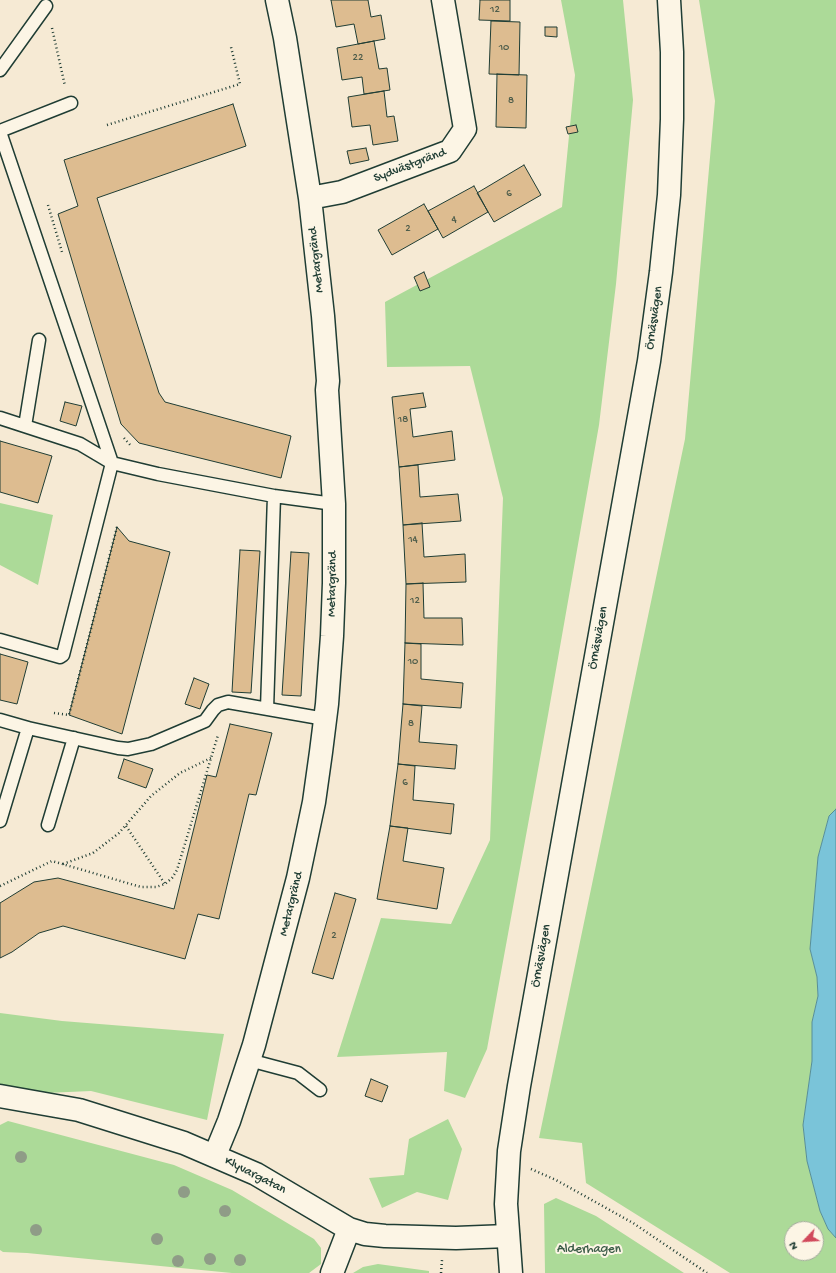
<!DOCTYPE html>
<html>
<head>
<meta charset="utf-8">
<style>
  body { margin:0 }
  #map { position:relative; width:836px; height:1273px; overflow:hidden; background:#f6ead4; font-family:"Gochi Hand",sans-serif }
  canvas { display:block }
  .north { position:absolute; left:784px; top:1221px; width:40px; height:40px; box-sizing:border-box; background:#fcf5e5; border:1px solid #a4ab9e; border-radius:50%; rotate:245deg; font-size:11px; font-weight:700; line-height:16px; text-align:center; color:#1f3d34 }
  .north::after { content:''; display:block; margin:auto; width:14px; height:18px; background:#d1495b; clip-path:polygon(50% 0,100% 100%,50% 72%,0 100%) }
</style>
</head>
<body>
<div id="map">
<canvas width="836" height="1273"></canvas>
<div class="north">N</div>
</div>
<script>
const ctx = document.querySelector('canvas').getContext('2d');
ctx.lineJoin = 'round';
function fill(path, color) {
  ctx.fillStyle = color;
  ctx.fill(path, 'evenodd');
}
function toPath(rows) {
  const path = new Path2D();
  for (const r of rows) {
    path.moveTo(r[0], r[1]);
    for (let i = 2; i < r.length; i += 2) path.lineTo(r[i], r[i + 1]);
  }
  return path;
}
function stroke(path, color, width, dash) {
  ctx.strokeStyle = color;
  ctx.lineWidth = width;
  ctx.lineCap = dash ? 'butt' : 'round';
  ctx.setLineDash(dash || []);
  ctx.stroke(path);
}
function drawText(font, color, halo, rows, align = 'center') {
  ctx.font = font + ' "Gochi Hand",sans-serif';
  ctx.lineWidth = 4;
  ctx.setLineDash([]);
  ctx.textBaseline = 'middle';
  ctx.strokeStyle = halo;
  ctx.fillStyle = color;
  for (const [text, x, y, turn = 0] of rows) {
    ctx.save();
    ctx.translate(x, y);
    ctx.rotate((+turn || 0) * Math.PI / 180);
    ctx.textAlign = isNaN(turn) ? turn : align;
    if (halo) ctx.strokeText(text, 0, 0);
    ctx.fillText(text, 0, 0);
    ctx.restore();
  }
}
fill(toPath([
  [561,0,623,0,633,100,616,284,599,425,548,715,487,1049,465,1098,444,1091,447,1052,337,1057,381,918,451,924,490,840,503,498,470,366,387,367,385,302,562,207,575,75],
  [699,0,836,0,836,809,829,816,818,857,810,949,817,977,818,996,812,1022,812,1061,803,1125,807,1161,820,1211,828,1229,836,1238,836,1273,730,1273,586,1183,582,1143,539,1138,685,439,715,101],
  [792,1229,816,1229,816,1253,792,1253],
  [0,503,53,515,38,585,0,565],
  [0,1013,62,1021,224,1034,207,1120,91,1091,0,1095],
  [448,1119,462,1149,448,1200,417,1192,382,1208,369,1178,404,1175,409,1139],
  [8,1121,174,1165,232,1190,314,1239,321,1248,321,1264,309,1273,232,1273,27,1253,3,1252,0,1250,0,1125],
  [556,1198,596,1216,684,1273,545,1273,544,1204],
  [378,1264,429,1271,429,1273,353,1273,363,1267]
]), '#acda98');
const water = toPath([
  [836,809,836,1238,828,1229,820,1211,807,1161,803,1125,812,1061,812,1022,818,996,817,977,810,949,818,857,829,816,836,809]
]);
fill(water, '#7ac4d9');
stroke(water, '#568e97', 1);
const building = toPath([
  [331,0,368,0,371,17,381,15,385,39,358,44,354,24,336,27,331,0],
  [480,0,510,0,510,21,479,20,480,0],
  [491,21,520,22,519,75,489,74,491,21],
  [545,27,557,27,557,37,545,36,545,27],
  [374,41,379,69,387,68,390,90,364,94,362,77,342,80,337,48,374,41],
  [497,74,527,75,526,128,496,127,497,74],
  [384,91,387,117,394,116,398,141,373,145,370,125,352,127,348,97,384,91],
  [233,104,246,146,97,198,159,393,165,402,291,436,281,478,139,443,121,424,58,214,78,206,64,160,233,104],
  [576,125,578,132,568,134,566,127,576,125],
  [366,148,369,160,350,164,347,151,366,148],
  [524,165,541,195,494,222,477,193,524,165],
  [474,186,488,212,443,238,428,211,474,186],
  [424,204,438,229,392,255,378,230,424,204],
  [424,272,430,287,420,291,414,277,424,272],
  [423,393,426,407,410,409,413,437,452,431,455,460,399,467,392,397,423,393],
  [65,402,82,406,76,426,60,421,65,402],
  [0,441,52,456,38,503,0,492,0,441],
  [418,465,420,497,458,494,461,521,403,525,399,467,418,465],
  [422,523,424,557,465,554,466,582,406,584,403,525,422,523],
  [117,527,129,541,170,552,122,734,69,715,117,527],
  [240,550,260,551,251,693,232,692,240,550],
  [291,552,309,553,301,696,282,695,291,552],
  [423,583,424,618,462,618,463,645,405,643,406,584,423,583],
  [405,643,421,644,421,679,463,683,461,708,403,704,405,643],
  [0,654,28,662,17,704,0,700,0,654],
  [194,678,209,684,200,709,185,704,194,678],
  [403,704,422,706,419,742,457,745,455,769,398,764,403,704],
  [230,724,272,733,256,795,249,794,219,919,198,914,185,959,63,926,39,933,12,952,0,958,0,903,34,882,58,878,174,909,207,775,216,777,230,724],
  [124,759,153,769,146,788,118,778,124,759],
  [398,764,415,766,413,800,454,804,451,834,390,826,398,764],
  [390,826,408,828,403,861,444,868,437,909,377,899,390,826],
  [335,893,356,899,333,979,312,973,335,893],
  [371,1079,388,1086,382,1102,365,1096,371,1079]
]);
fill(building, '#ddbc90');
stroke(building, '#1f3d34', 1);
const lane = toPath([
  [0,70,46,6],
  [0,131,71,103],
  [0,132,112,463,158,474,274,496,334,504],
  [0,418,80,444,112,463,63,655,60,657,0,640],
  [25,426,39,340],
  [267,709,274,496],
  [0,720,28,728,118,748,128,749,151,744,205,721,213,710,218,705,228,702,325,719],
  [0,821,28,728],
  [48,825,74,738],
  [249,1060,298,1073,320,1090]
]);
const street = toPath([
  [310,198,342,192,450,151,465,129,443,0],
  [0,1096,79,1110,184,1143,256,1174,349,1229,365,1234,385,1236,456,1238,508,1236],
  [215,1155,229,1121,254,1045,298,878,314,802,321,752,327,704,332,636,334,583,334,504,327,390,328,381,323,316,310,198,285,38,277,0],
  [332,1273,349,1229]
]);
const secondary = toPath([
  [511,1273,506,1204,509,1151,519,1086,649,361,661,272,669,195,672,119,672,52,669,0]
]);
stroke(lane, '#1f3d34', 15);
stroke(street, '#1f3d34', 25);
stroke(secondary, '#1f3d34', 25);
stroke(toPath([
  [52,28,65,86],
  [107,125,240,84,231,47],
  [48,205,62,252],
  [124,438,132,447],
  [54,713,69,715,117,527],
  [126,826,165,884],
  [63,864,93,853,119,833,151,796,180,773,211,758],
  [0,886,52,861,141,887,156,887,165,884,172,878,177,870,218,735],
  [531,1169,556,1180,633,1223,707,1273],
  [441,1273,442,1260]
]), '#1f3d34', 2.5, [1, 3]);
stroke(lane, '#fcf5e5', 12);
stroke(street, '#fcf5e5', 22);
stroke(secondary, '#fcf5e5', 22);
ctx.fillStyle = '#8f9c87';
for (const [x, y] of [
  [21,1157],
  [184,1192],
  [225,1211],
  [36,1230],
  [157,1239],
  [210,1259],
  [240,1260],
  [178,1261]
]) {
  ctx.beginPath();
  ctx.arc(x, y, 6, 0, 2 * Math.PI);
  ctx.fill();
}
drawText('11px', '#4e5d4b', null, [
  ["12",495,10],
  ["10",504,48],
  ["22",358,58],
  ["8",511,101],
  ["6",509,194],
  ["4",454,220],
  ["2",408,229],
  ["18",403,420],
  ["14",413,540],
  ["12",415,601],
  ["10",413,662],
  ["8",411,724],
  ["6",405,783],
  ["2",334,936]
]);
drawText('13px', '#1f3d34', '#fcf5e5', [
  ["Sydvästgränd",410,166,-21],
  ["Metargränd",317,260,-96],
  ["Örnäsvägen",655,318,-82],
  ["Metargränd",333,584,-89],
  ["Örnäsvägen",599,638,-80],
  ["Metargränd",292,904,-76],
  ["Örnäsvägen",542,956,-80],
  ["Klyvargatan",255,1176,27]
]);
drawText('13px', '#3b5c48', '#fcf5e5', [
  ["Alderhagen",589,1250]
]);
</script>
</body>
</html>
